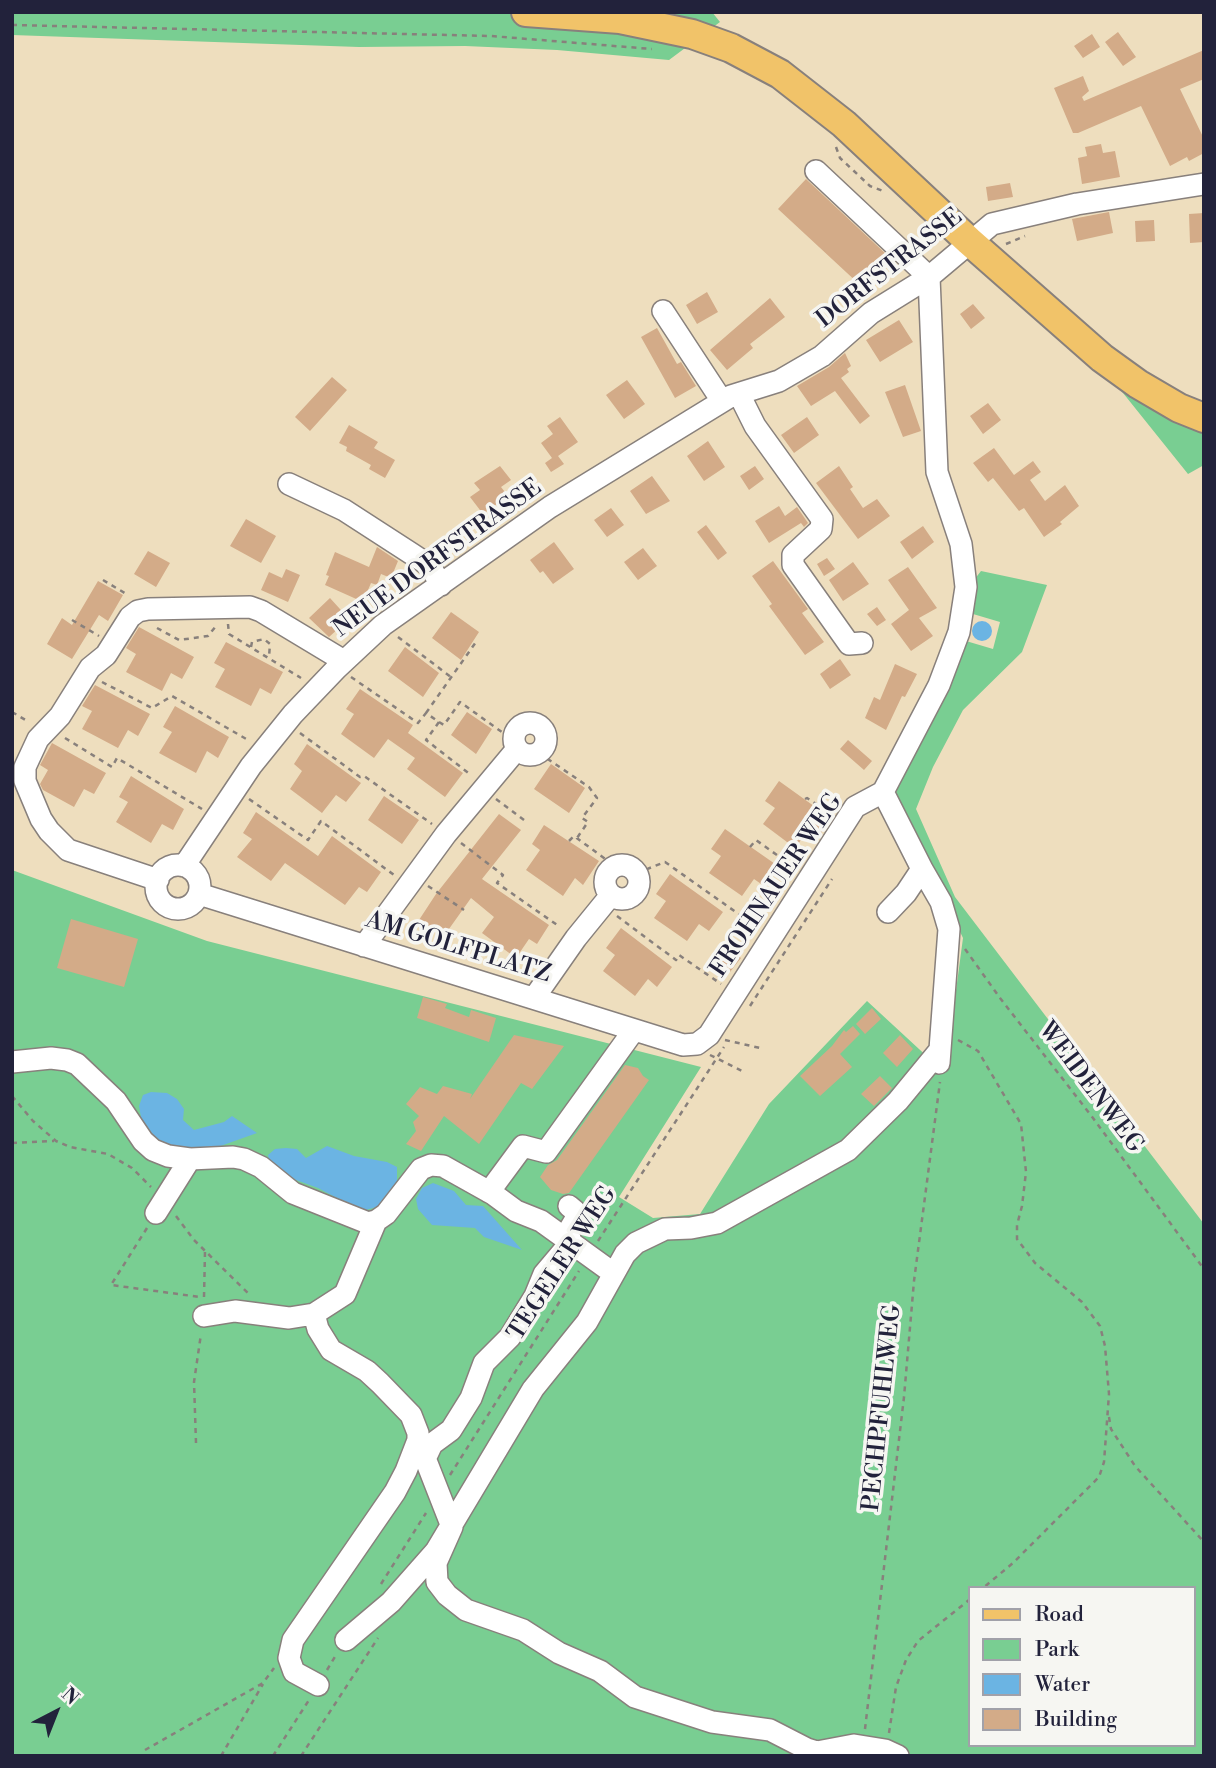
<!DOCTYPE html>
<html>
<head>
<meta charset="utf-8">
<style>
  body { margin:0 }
  #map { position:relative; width:1216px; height:1768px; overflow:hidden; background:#eedebe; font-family:"Libre Bodoni",serif }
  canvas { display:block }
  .frame { position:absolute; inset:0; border:14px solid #22223b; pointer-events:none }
  .legend { position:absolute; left:968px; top:1586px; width:228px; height:161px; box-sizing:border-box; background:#f6f6f2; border:2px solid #a1a1a9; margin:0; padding:9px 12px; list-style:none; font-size:21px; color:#22223b }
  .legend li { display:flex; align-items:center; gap:14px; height:35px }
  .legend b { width:35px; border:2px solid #a1a1a9 }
  .north { position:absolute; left:21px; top:1677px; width:70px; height:70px; -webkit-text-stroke:5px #f6f6f2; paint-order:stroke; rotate:42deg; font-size:19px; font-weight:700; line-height:28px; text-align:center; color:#22223b }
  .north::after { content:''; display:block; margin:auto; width:24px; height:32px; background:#22223b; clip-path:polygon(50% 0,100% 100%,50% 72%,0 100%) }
</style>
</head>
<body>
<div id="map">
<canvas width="1216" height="1768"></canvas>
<div class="frame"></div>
<ul class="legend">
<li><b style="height:9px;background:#f1c369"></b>Road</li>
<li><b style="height:19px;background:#79ce92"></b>Park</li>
<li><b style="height:19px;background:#6bb4e3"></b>Water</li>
<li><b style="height:19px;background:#d3ab88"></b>Building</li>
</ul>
<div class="north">N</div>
</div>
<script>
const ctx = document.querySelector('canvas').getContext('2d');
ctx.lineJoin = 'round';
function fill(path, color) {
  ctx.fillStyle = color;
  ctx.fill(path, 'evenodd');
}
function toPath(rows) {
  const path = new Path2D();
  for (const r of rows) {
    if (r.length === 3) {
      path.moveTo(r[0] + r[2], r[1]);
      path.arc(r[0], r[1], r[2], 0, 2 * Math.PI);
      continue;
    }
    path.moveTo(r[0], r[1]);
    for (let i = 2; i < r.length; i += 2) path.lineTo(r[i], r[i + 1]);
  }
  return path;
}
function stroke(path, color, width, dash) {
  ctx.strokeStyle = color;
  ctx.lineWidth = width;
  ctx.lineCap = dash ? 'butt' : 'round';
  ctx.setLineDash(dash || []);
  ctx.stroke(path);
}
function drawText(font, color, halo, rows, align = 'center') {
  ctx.font = font + ' "Libre Bodoni",serif';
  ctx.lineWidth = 7;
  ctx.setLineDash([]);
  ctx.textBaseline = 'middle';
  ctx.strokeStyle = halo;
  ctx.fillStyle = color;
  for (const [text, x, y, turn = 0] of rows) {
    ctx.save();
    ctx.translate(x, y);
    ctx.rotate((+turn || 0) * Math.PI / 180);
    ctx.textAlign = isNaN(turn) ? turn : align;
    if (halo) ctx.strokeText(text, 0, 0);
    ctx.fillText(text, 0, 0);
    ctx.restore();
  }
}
fill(toPath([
  [12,12,712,12,720,22,669,60,557,50,465,46,359,47,12,35],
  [1119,388,1204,431,1204,465,1188,474],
  [981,571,1047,585,1022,652,963,710,933,767,916,809,955,897,1204,1224,1204,1756,12,1756,12,870,207,941,701,1067,619,1197,653,1218,700,1214,769,1104,867,1001,945,1073,963,938,898,802,896,793,899,777,974,580],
  [973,614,1000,622,993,649,966,641],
  [969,1588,1193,1588,1193,1745,969,1745]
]), '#79ce92');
fill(toPath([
  [982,631,10],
  [151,1092,167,1093,177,1099,184,1109,183,1120,194,1130,224,1122,232,1116,257,1133,215,1148,185,1150,155,1142,142,1123,139,1106,143,1095],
  [327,1146,354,1156,387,1162,397,1167,397,1181,380,1206,366,1210,352,1206,318,1188,296,1180,270,1164,268,1155,275,1149,286,1148,297,1149,306,1158],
  [433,1183,454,1191,466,1205,483,1206,522,1250,484,1237,475,1228,432,1225,418,1209,416,1199,422,1188]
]), '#6bb4e3');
fill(toPath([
  [1118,32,1136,57,1123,66,1105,42],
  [1092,34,1100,47,1083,58,1074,46],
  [1204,50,1204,79,1180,89,1204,139,1204,153,1189,161,1187,157,1170,166,1141,106,1078,133,1073,133,1054,88,1083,76,1089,91,1082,97,1084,101],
  [1101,144,1103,153,1115,151,1120,177,1082,184,1078,158,1087,156,1085,147],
  [806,179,887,255,860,285,778,209],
  [1010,183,1013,197,988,201,986,187],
  [1109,212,1113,233,1077,241,1072,219],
  [1204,213,1204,242,1190,243,1189,214],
  [1154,220,1155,241,1136,242,1135,221],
  [707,292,718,312,697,324,686,305],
  [770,298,785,317,750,344,753,348,727,370,710,350],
  [973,304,985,318,971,329,960,314],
  [899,320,913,342,880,362,866,340],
  [657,328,677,364,681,362,696,386,675,398,641,337],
  [845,353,851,366,847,369,849,372,841,378,870,416,860,424,835,391,811,406,797,386,829,367],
  [332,377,347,390,310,431,295,417],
  [627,380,645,404,624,419,606,395],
  [905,385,921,431,903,437,885,392],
  [988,403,1001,420,983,434,970,416],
  [560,417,578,442,558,456,564,464,551,472,545,463,552,458,541,443,553,434,547,426],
  [807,417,819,435,794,453,781,435],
  [349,425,378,442,374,448,395,460,385,478,369,469,371,465,346,451,347,447,339,443],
  [708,441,725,467,704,481,687,456],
  [994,448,1014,475,1033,461,1041,472,1030,480,1045,501,1065,485,1079,506,1060,522,1062,524,1044,537,1024,508,1019,511,993,478,988,482,973,463],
  [500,466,511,480,501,487,508,496,483,514,470,497,480,490,474,483],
  [755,466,764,479,749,490,740,476],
  [839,466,853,487,850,489,863,508,877,499,890,516,858,539,816,483],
  [652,476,670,501,646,514,630,491],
  [779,506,785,516,797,507,808,523,804,527,801,523,769,543,755,521],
  [611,508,624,525,607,537,594,520],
  [246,519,276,536,261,563,230,546],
  [706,525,727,553,718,560,697,532],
  [923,526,934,542,912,559,900,542],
  [554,542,574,569,553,584,543,571,540,573,530,560],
  [377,547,398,561,391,578,381,574,377,585,371,583,363,602,325,585,329,576,326,575,335,552,369,567],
  [643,548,657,566,638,580,624,562],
  [148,551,170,563,156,587,134,574],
  [827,558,835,569,824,576,817,564],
  [773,561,808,609,802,613,824,642,805,655,769,606,772,604,752,576],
  [853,562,869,584,843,601,829,580],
  [908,567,937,608,919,618,933,636,911,651,891,624,909,610,888,580],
  [286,569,300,575,288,602,261,590,269,572,282,578],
  [98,581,123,595,108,621,99,615,72,659,47,644,62,618,72,625],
  [330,598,349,619,329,637,309,618],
  [877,607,886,620,877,626,867,614],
  [451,612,479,632,461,660,432,638],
  [139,627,194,657,182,679,171,673,162,691,126,672,136,654,126,648],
  [226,642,283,672,271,694,260,688,251,706,215,687,225,669,214,663],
  [405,647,439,673,423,697,388,671],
  [840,659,851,675,830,689,820,674],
  [895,664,917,674,905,697,902,696,886,730,865,718,874,697,880,700],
  [95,685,150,714,138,736,128,730,118,748,82,729,92,711,82,706],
  [360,689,413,725,408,733,463,773,445,797,407,769,415,758,388,739,374,758,341,734,354,714,346,709],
  [175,706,229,737,218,758,207,751,196,773,159,753,172,732,163,727],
  [467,712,492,729,476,754,451,735],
  [848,740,872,761,864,770,840,749],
  [52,743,106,773,94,794,84,789,74,807,43,790,40,784,48,770,40,765],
  [307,744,361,783,346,802,336,795,322,813,290,789,302,771,294,764],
  [551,764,585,788,569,813,534,789],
  [131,776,184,809,173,830,162,824,151,843,116,822,128,802,119,797],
  [779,781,832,819,817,839,807,832,795,848,763,824,775,808,765,801],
  [384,796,419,820,402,844,368,820],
  [256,812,318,856,332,836,381,872,367,892,359,887,345,905,285,863,271,881,237,857,252,839,243,833],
  [499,814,521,830,482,879,549,925,537,944,529,939,516,958,482,933,494,917,471,898,444,936,419,920,436,894],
  [544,825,599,861,583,885,575,878,563,896,526,870,540,850,532,844],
  [725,829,778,866,764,886,754,879,742,896,709,873,721,856,711,849],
  [670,874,723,912,709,931,699,924,687,941,654,918,666,901,656,894],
  [71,919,138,939,124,987,57,968],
  [621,928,672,967,657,987,648,979,635,996,603,971,615,955,606,948],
  [724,945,741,958,730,972,713,959],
  [423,997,447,1004,445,1008,469,1017,471,1010,496,1018,489,1042,417,1018],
  [872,1008,881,1019,865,1034,856,1024],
  [853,1026,860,1034,840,1054,852,1067,820,1096,800,1076,832,1046,844,1030,846,1032],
  [514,1035,564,1046,532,1089,521,1083,479,1144,444,1116,421,1151,406,1144,416,1131,413,1122,419,1116,406,1104,420,1087,437,1094,443,1086,472,1094,470,1099],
  [900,1035,913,1049,897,1067,883,1053],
  [625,1065,638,1068,643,1076,649,1080,569,1193,563,1194,551,1190,540,1177,548,1165,557,1160],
  [880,1076,892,1088,874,1106,861,1094]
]), '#d3ab88');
const minor = toPath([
  [663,311,722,401],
  [739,394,755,426,822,519,821,529,793,555,793,565,849,644,862,643],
  [289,484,344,510,412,554,430,566,441,585],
  [530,739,16],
  [883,792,922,869,906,893,888,912],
  [622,882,17],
  [178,887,22],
  [184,866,251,766,293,714,337,668,383,625,550,507,731,396,779,381,822,356,871,313,929,277,992,224,1077,204,1204,184],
  [922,869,941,902,949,929,939,1063],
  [158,880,68,850,49,831,41,819,25,781,25,767,38,739,60,716,90,668,106,655,130,617,138,611,148,609,250,607,261,611,344,661],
  [199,894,683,1045,697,1044,709,1035,855,807,883,792,939,685,959,632,966,587,961,544,937,472,929,277,816,171],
  [364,946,446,834,517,749],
  [534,998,576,938,611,895],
  [12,1062,51,1058,67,1060,77,1064,116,1101,143,1141,153,1150,168,1156,190,1159,233,1157,244,1159,261,1167,293,1193,368,1223,376,1221,386,1214,421,1169,431,1165,443,1166,493,1194,516,1211,541,1221,613,1273],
  [489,1192,523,1146,546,1152,634,1030],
  [156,1213,190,1159],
  [314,1314,318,1329,331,1350,367,1371,380,1383,411,1415,418,1433,418,1440,406,1471,395,1492,293,1640,289,1658,294,1672,318,1685],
  [204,1316,235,1311,289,1318,314,1314,345,1294,376,1221],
  [418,1440,452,1527,436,1563,437,1582,447,1595,466,1610,523,1630,559,1653,600,1671,635,1697,712,1722,770,1730,807,1749,817,1752,854,1745,885,1750,898,1756],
  [425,1459,432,1444,451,1430,471,1398,484,1363,510,1337,535,1296,544,1274,571,1242,568,1232,577,1217,575,1211,569,1206],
  [346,1640,391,1602,436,1551,533,1389,587,1322,625,1254,636,1243,665,1229,691,1228,717,1223,848,1150,898,1101,940,1050]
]);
const major = toPath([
  [526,12,620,19,692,34,731,48,780,74,844,124,969,241,1102,358,1138,384,1179,408,1204,418]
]);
stroke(minor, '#88807c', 24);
stroke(major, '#88807c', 32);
stroke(toPath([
  [12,25,491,36,652,49],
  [836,147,840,158,870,186,883,191],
  [1006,244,1025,236],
  [103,580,128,595],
  [72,620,99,636],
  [228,624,229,634,301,678],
  [157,628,179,640,208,636,216,626],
  [398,637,451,677],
  [251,647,252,642,264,639,270,644,269,657],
  [351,677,418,723,426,713,439,722,426,740,471,775],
  [102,682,152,708,172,696,248,740],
  [12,712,29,722],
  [426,713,476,642],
  [439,722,444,725,460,702,506,735],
  [300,733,360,777,364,776,432,824],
  [65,738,112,767,117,758,202,809],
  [539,753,589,787,597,798,582,818,588,822,577,838],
  [249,799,308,840,321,821,394,875],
  [496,799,528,823],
  [805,799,807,798,830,813],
  [569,841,574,836,615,866],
  [461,843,503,875,497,883,560,927],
  [750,847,756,840,795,868],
  [637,873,665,862,757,927],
  [428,886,464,910],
  [617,916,676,960,679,955,721,984],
  [965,949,1000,998,1093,1118,1204,1269],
  [750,1006,832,879],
  [725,1040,760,1048],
  [958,1040,978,1051,1021,1124,1026,1172,1022,1206,1017,1225,1017,1239,1035,1263,1082,1302,1100,1326,1105,1346,1109,1394,1104,1462,1099,1477,1013,1563,983,1588],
  [710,1055,742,1071],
  [12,1096,33,1121,56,1141,70,1147,108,1154,132,1168,151,1187],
  [12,1143,54,1141],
  [176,1216,194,1240,250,1295],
  [147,1228,111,1285,200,1297],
  [598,1241,724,1047],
  [204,1297,205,1251],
  [1109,1417,1111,1429,1135,1466,1204,1542],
  [196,1443,194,1382,201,1334],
  [450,1475,579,1271],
  [381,1584,426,1513],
  [327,1670,336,1655],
  [865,1729,904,1397,914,1281,940,1082],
  [889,1733,896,1687,906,1660,918,1641,969,1600],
  [145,1750,263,1683,274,1668],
  [221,1756,263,1684],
  [273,1756,309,1700],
  [301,1756,378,1638]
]), '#88807c', 2.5, [5, 5]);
stroke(minor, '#fff', 21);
stroke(major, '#f1c369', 28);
drawText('24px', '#22223b', '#f6f6f2', [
  ["DORFSTRASSE",890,269,-38],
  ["NEUE DORFSTRASSE",438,559,-36],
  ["FROHNAUER WEG",777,886,-56],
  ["AM GOLFPLATZ",458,948,17],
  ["WEIDENWEG",1090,1088,53],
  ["TEGELER WEG",563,1264,-57],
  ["PECHPFUHLWEG",883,1408,-84]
]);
</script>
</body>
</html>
